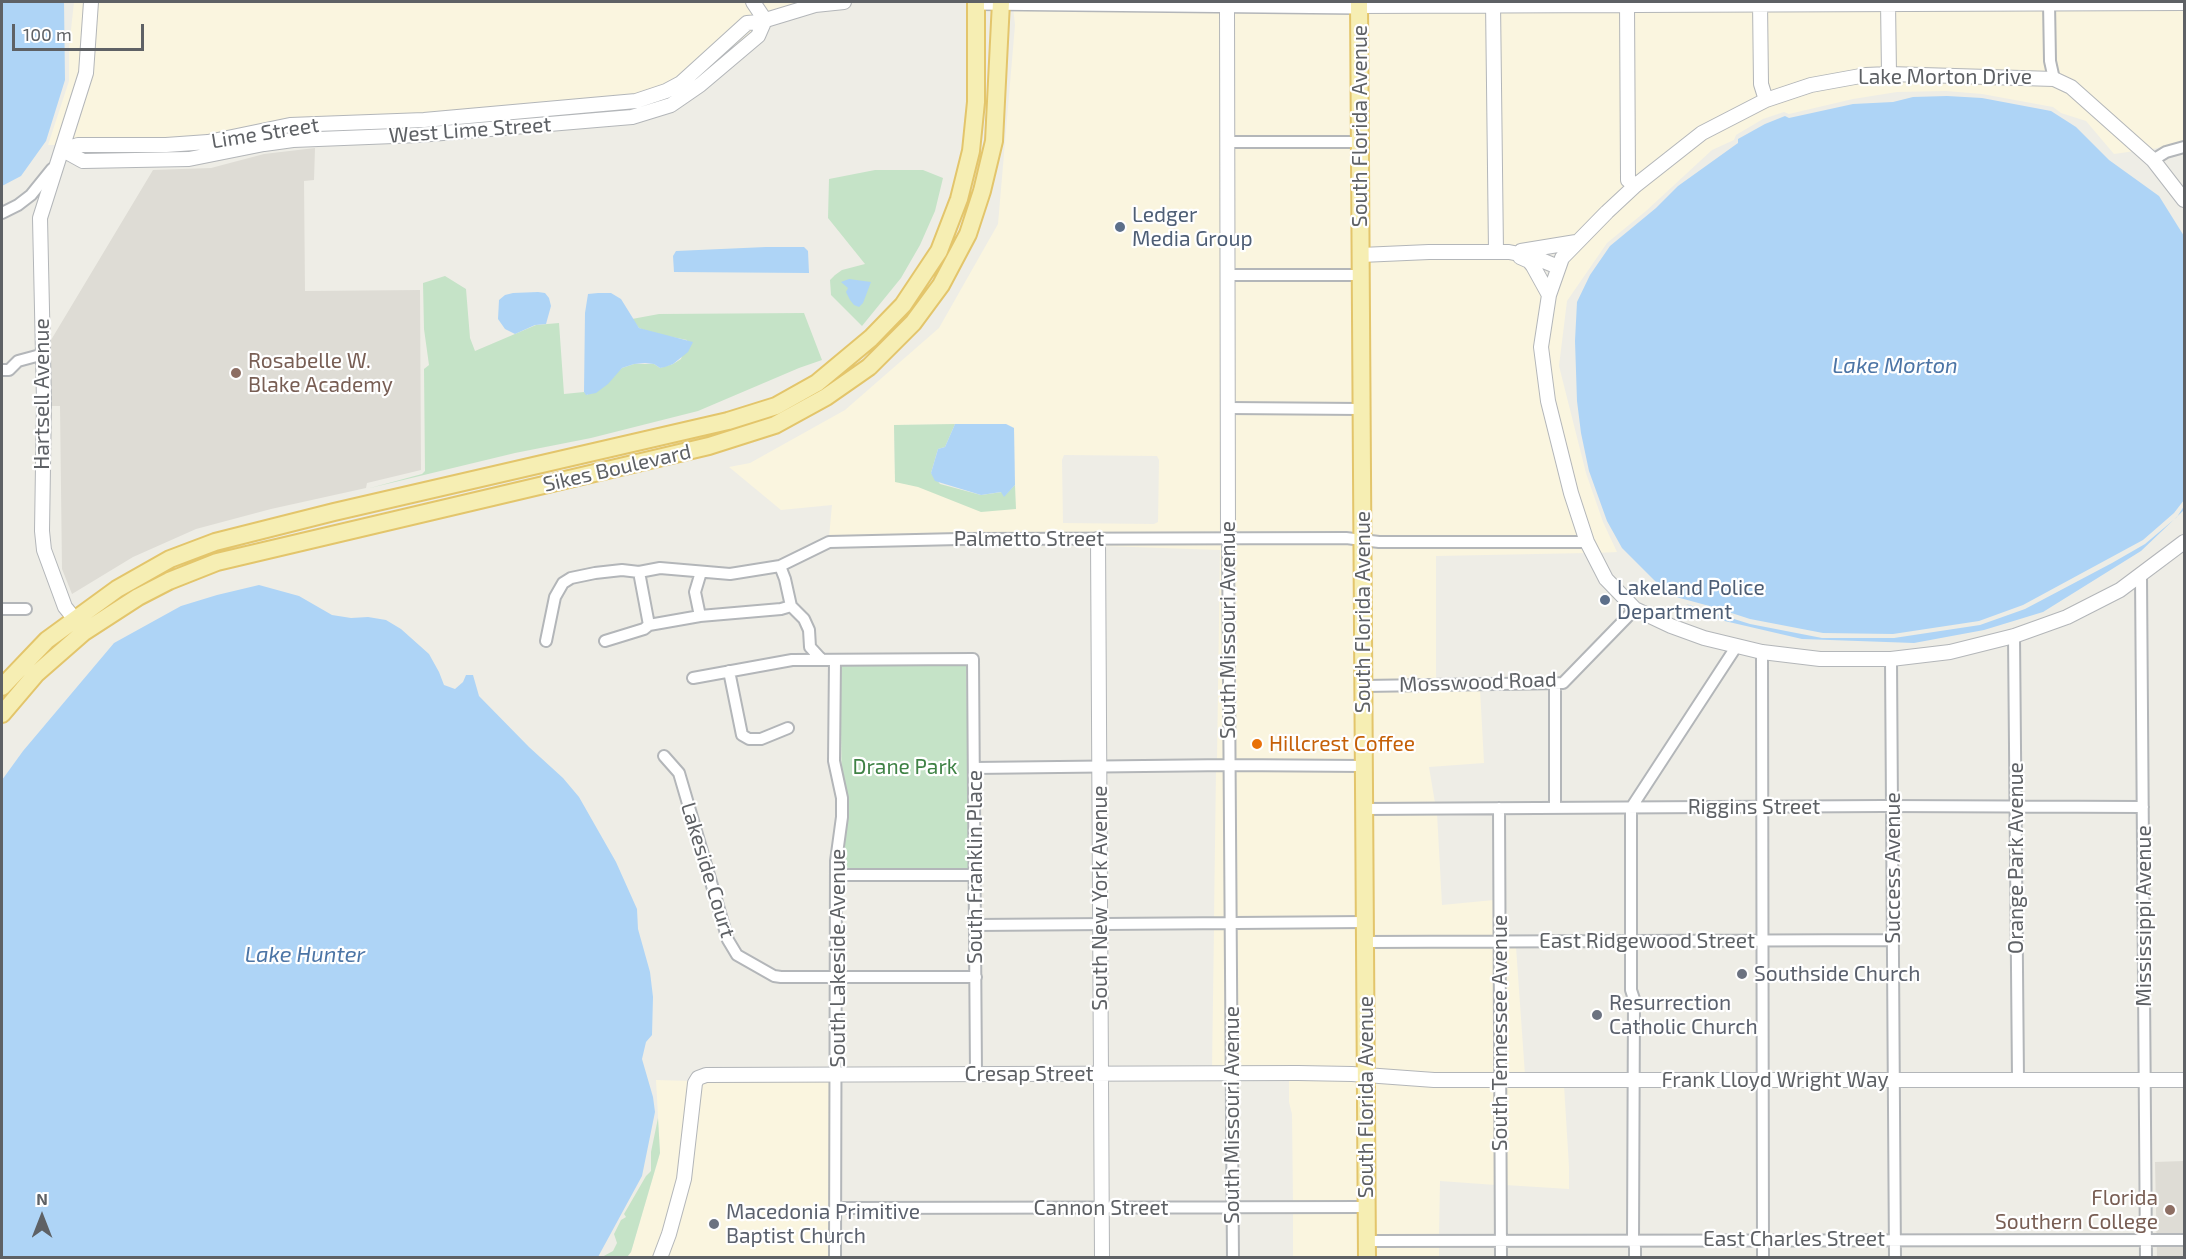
<!DOCTYPE html>
<html>
<head>
<meta charset="utf-8">
<style>
  body { margin:0 }
  #map { position:relative; width:2186px; height:1259px; overflow:hidden; background:#eeede6; font-family:"Exo 2",sans-serif }
  canvas { display:block }
  .frame { position:absolute; inset:0; border:3px solid #5e6165; pointer-events:none }
  .north { position:absolute; left:12px; top:1187px; width:60px; height:60px; -webkit-text-stroke:4px #fff; paint-order:stroke; rotate:0deg; font-size:16px; font-weight:700; line-height:24px; text-align:center; color:#5e6165 }
  .north::after { content:''; display:block; margin:auto; width:21px; height:27px; background:#5e6165; clip-path:polygon(50% 0,100% 100%,50% 72%,0 100%) }
  .scale { position:absolute; left:12px; top:24px; width:132px; height:27px; box-sizing:border-box; border:3px solid #5e6165; border-top:0; padding-left:8px; font-size:18px; line-height:21px; white-space:nowrap; color:#5e6165; -webkit-text-stroke:4px #fff; paint-order:stroke }
</style>
</head>
<body>
<div id="map">
<canvas width="2186" height="1259"></canvas>
<div class="frame"></div>
<div class="north">N</div>
<div class="scale">100 m</div>
</div>
<script>
const ctx = document.querySelector('canvas').getContext('2d');
ctx.lineJoin = 'round';
function fill(path, color) {
  ctx.fillStyle = color;
  ctx.fill(path, 'evenodd');
}
function toPath(rows) {
  const path = new Path2D();
  for (const r of rows) {
    path.moveTo(r[0], r[1]);
    for (let i = 2; i < r.length; i += 2) path.lineTo(r[i], r[i + 1]);
  }
  return path;
}
function stroke(path, color, width, dash) {
  ctx.strokeStyle = color;
  ctx.lineWidth = width;
  ctx.lineCap = dash ? 'butt' : 'round';
  ctx.setLineDash(dash || []);
  ctx.stroke(path);
}
function drawText(font, color, halo, rows, align = 'center') {
  ctx.font = font + ' "Exo 2",sans-serif';
  ctx.lineWidth = 4.5;
  ctx.setLineDash([]);
  ctx.textBaseline = 'middle';
  ctx.strokeStyle = halo;
  ctx.fillStyle = color;
  for (const [text, x, y, turn = 0] of rows) {
    ctx.save();
    ctx.translate(x, y);
    ctx.rotate((+turn || 0) * Math.PI / 180);
    ctx.textAlign = isNaN(turn) ? turn : align;
    if (halo) ctx.strokeText(text, 0, 0);
    ctx.fillText(text, 0, 0);
    ctx.restore();
  }
}
fill(toPath([
  [74,2,87,2,84,56,59,145,48,145,69,81,69,48],
  [96,2,748,2,756,17,678,78,644,94,207,137,69,143],
  [757,2,807,2,767,14],
  [1013,7,1222,9,1224,534,959,534,829,537,832,505,781,510,729,467,750,463,845,410,939,328,998,224,1015,25],
  [1006,424,1014,428,1015,509,895,481,894,425],
  [1064,455,1157,456,1159,460,1158,522,1154,524,1063,523,1062,460],
  [2184,8,2184,142,2148,150,2058,75,2055,61,2054,9],
  [1231,9,1355,11,1356,137,1232,137],
  [1884,9,1884,69,1769,93,1765,83,1764,11],
  [1893,9,2045,9,2048,73,1893,69],
  [1623,10,1628,186,1574,238,1500,247,1498,11],
  [1632,10,1755,11,1760,97,1636,179,1632,177],
  [1364,11,1489,11,1491,247,1366,250],
  [756,27,754,33,697,81,660,103,632,112,209,147,291,130,636,106,749,28],
  [1866,80,2051,84,2069,91,2135,151,2114,154,2086,121,2061,113,2053,107,1982,94,1946,91,1897,92,1853,99,1789,114,1784,112,1763,119,1736,135,1734,140,1712,150,1646,211,1607,243,1567,301,1559,366,1586,473,1603,522,1617,552,1597,553,1576,491,1553,400,1546,347,1553,303,1566,261,1637,192,1705,138,1768,105,1812,90],
  [1293,146,1356,147,1356,270,1232,270,1232,147],
  [1430,257,1510,257,1526,266,1536,281,1543,304,1537,347,1581,537,1367,537,1366,260],
  [1232,280,1356,280,1357,403,1233,402],
  [1233,413,1357,413,1358,535,1233,534],
  [1345,543,1357,546,1360,761,1233,760,1233,545],
  [1102,544,1224,545,1224,760,1217,760,1220,550,1104,546],
  [1367,547,1584,547,1587,553,1436,556,1436,679,1367,681],
  [1480,689,1484,763,1429,767,1435,803,1369,804,1367,691],
  [1216,770,1224,770,1226,918,1214,918],
  [1233,770,1360,771,1360,917,1235,918],
  [1437,813,1442,905,1494,900,1494,936,1370,937,1369,814],
  [1235,928,1360,928,1361,1070,1237,1068],
  [1214,929,1226,929,1228,1068,1212,1068],
  [1494,947,1496,1075,1435,1075,1370,1071,1370,948],
  [1504,947,1516,947,1525,1075,1505,1075],
  [1289,1078,1361,1081,1362,1202,1293,1203,1292,1114,1289,1102],
  [656,1080,691,1081,680,1177,655,1257,627,1258,631,1252,660,1153],
  [702,1082,830,1082,832,1084,828,1213,830,1257,665,1258,689,1180,694,1155],
  [1370,1082,1496,1085,1496,1185,1440,1181,1439,1235,1371,1236],
  [1505,1085,1564,1085,1569,1167,1569,1189,1505,1185],
  [1362,1212,1362,1257,1293,1257,1293,1213],
  [1371,1246,1439,1246,1439,1257,1371,1257]
]), '#faf5df');
fill(toPath([
  [315,148,314,180,304,181,305,291,420,290,421,470,367,483,366,488,271,509,196,529,133,557,72,594,62,569,60,406,51,406,51,340,153,170,211,168,264,154],
  [2184,1161,2184,1257,2157,1257,2155,1162]
]), '#dedcd5');
fill(toPath([
  [875,170,923,170,943,178,935,211,920,245,901,278,862,326,831,295,830,280,835,275,842,270,865,264,828,218,829,179],
  [445,276,466,289,470,338,475,351,536,325,559,323,564,394,584,392,587,395,622,368,634,364,654,364,660,368,673,364,681,359,687,340,652,333,639,328,632,319,659,314,804,313,822,360,799,368,698,411,591,438,515,453,370,488,422,474,425,471,424,369,429,365,424,329,423,283],
  [955,424,945,447,938,449,931,473,940,484,981,495,1002,492,1004,496,1015,485,1016,509,981,512,918,487,895,482,894,425],
  [966,664,970,870,843,870,840,665],
  [658,1118,660,1153,631,1252,627,1257,602,1257,613,1251,617,1243,614,1234,621,1220,626,1217,624,1214,646,1176,651,1171,651,1152]
]), '#c5e3c7');
fill(toPath([
  [2,2,64,2,65,80,46,141,21,176,2,186],
  [1947,96,1982,98,2051,111,2076,127,2109,160,2159,196,2184,236,2184,500,2174,513,2143,540,2023,605,1979,621,1893,634,1823,633,1750,619,1713,607,1669,595,1622,548,1607,521,1589,471,1581,433,1577,401,1575,341,1577,302,1590,275,1610,246,1656,208,1678,186,1738,143,1738,139,1765,124,1785,116,1789,118,1853,104,1893,102,1913,97],
  [766,247,804,247,808,251,809,273,674,272,673,256,676,251],
  [849,279,871,282,863,303,859,307,854,305,850,300,846,292,848,288,841,282],
  [538,292,545,293,549,298,551,306,546,324,535,325,515,334,505,329,498,319,499,300,505,295,513,293],
  [598,293,611,293,621,299,639,328,693,342,688,352,673,364,665,367,660,368,654,364,645,363,634,364,622,368,608,384,596,393,586,395,584,392,585,313,588,294],
  [955,424,1006,424,1014,428,1015,485,1004,497,1001,492,981,495,935,481,931,473,938,449,945,447],
  [2184,506,2184,510,2141,551,2043,612,1984,630,1914,643,1802,639,1716,619,1686,604,1750,624,1822,638,1894,638,1980,625,2025,609,2112,563,2145,544,2177,517],
  [259,585,299,596,332,615,351,618,368,617,386,620,401,629,429,654,439,672,444,685,455,689,463,682,466,675,473,675,479,696,529,747,563,778,579,797,616,862,637,909,638,929,650,972,653,997,652,1035,646,1042,642,1059,653,1097,655,1112,642,1176,598,1257,2,1257,2,780,23,751,114,643,181,606,217,595]
]), '#aed4f6');
const minor = toPath([
  [2049,3,2050,61,2054,79],
  [1228,142,1361,142],
  [2153,160,2166,152,2184,147],
  [2,213,18,205,31,195,52,169],
  [1228,275,1361,275],
  [2,370,9,370,18,361,44,354],
  [1228,408,1361,409],
  [1228,539,1233,1258],
  [780,566,785,579,791,606,804,619,809,630,810,647,821,659],
  [639,572,649,625],
  [2141,575,2146,1258],
  [2,609,26,609],
  [700,616,695,592,701,572],
  [2014,636,2018,1079],
  [546,641,555,597,563,583,571,578,595,573,622,570,639,572,660,568,730,574,780,566,829,542,959,539,1346,538,1379,542,1587,542],
  [605,641,644,629,649,625,700,616,781,609,791,606],
  [1762,652,1763,1258],
  [1891,659,1895,1258],
  [835,660,834,761,842,798,842,817,836,861,835,1258],
  [729,671,742,735,749,739,761,739,788,728],
  [693,678,792,660,973,659,976,1074],
  [1555,684,1555,808],
  [1363,686,1563,683,1635,609],
  [664,756,679,773,728,940,737,955,774,976,781,977,976,977],
  [974,768,1229,765,1364,766],
  [1499,808,1501,1258],
  [1364,809,1883,806,2143,807],
  [837,875,975,875],
  [976,925,1365,922],
  [1365,942,1893,940],
  [835,1208,1366,1207],
  [1367,1241,2184,1240],
  [1635,1258,1635,1247,1633,1240,1634,999,1631,990,1631,808,1736,647]
]);
const tertiary = toPath([
  [753,2,765,20],
  [1227,2,1228,539],
  [1493,2,1496,252],
  [1627,2,1628,180,1636,185],
  [1760,2,1761,84,1766,100],
  [1888,2,1889,74],
  [1359,6,2184,3],
  [63,150,78,145,166,145,208,142,290,125,424,120,636,101,666,91,681,83,747,23,759,22,815,5,844,2],
  [63,150,83,161,189,159,264,144,293,140,419,135,632,117,671,105,700,85,758,36,765,20],
  [2184,200,2153,160,2071,87,2054,79,1889,74,1866,75,1811,85,1766,100,1702,133,1636,185,1607,212,1562,258,1549,295,1541,347,1548,401,1571,493,1587,542,1606,579,1635,609,1671,626,1704,638,1762,652,1820,659,1891,659,1950,652,2014,636,2067,617,2120,590,2184,542],
  [1521,251,1576,242],
  [1361,255,1429,252,1509,252,1534,257,1558,267],
  [1520,257,1529,261,1533,266,1549,295],
  [1098,539,1102,1258],
  [81,627,65,607,44,550,42,531,44,401,40,218,86,73,91,2],
  [660,1258,669,1234,684,1179,695,1083,698,1078,706,1075,1298,1073,1352,1074,1434,1080,2184,1080]
]);
const secondary = toPath([
  [979,2,1359,6]
]);
const primary = toPath([
  [1359,2,1367,1258],
  [2,687,47,640,117,589,170,559,215,542,334,512,728,421,776,406,817,383,871,338,903,305,939,251,959,199,971,151,976,102,976,2],
  [2,714,36,674,84,632,138,597,169,581,217,562,709,446,775,425,826,397,859,374,869,367,913,323,941,285,968,234,982,191,994,141,1001,2]
]);
stroke(minor, '#b3b6b9', 14);
stroke(tertiary, '#b3b6b9', 16);
stroke(secondary, '#b2b5b9', 18);
stroke(primary, '#e3c56b', 20);
stroke(minor, '#fff', 10);
stroke(tertiary, '#fff', 14);
stroke(secondary, '#fff', 15);
stroke(primary, '#f6eeb3', 16);
for (const [x, y, r, color] of [
  [1120,227,6,"#5c6f8a"],
  [236,373,6,"#8d6e63"],
  [1605,600,6,"#5c6f8a"],
  [1257,744,6,"#e8710a"],
  [1742,974,6,"#6b7280"],
  [1597,1015,6,"#6b7280"],
  [2170,1210,6,"#8d6e63"],
  [714,1224,6,"#6b7280"]
]) {
  const dot = new Path2D();
  dot.arc(x, y, r, 0, 2 * Math.PI);
  ctx.fillStyle = color;
  ctx.fill(dot);
  stroke(dot, '#fff', 2);
}
drawText('21px', '#5e6165', '#fff', [
  ["Lake Morton Drive",1945,77],
  ["South Florida Avenue",1360,126,-90],
  ["West Lime Street",470,130,-4],
  ["Lime Street",265,133,-9],
  ["Hartsell Avenue",42,394,-90],
  ["Sikes Boulevard",617,468,-13],
  ["Palmetto Street",1029,539],
  ["South Florida Avenue",1363,612,-90],
  ["South Missouri Avenue",1228,630,-90],
  ["Mosswood Road",1478,682,-2],
  ["Riggins Street",1754,807],
  ["Orange Park Avenue",2016,858,-90],
  ["South Franklin Place",975,867,-90],
  ["Success Avenue",1893,868,-90],
  ["Lakeside Court",708,870,73],
  ["South New York Avenue",1100,898,-90],
  ["Mississippi Avenue",2144,916,-90],
  ["East Ridgewood Street",1647,941],
  ["South Lakeside Avenue",838,958,-90],
  ["South Tennessee Avenue",1500,1033,-90],
  ["Cresap Street",1029,1074],
  ["Frank Lloyd Wright Way",1775,1080],
  ["South Florida Avenue",1366,1097,-90],
  ["South Missouri Avenue",1232,1115,-90],
  ["Cannon Street",1101,1208],
  ["East Charles Street",1794,1239]
]);
drawText('21px', '#4e5e75', '#fff', [
  ["Ledger",1132,215],
  ["Media Group",1132,239],
  ["Lakeland Police",1617,588],
  ["Department",1617,612]
], 'left');
drawText('21px', '#785e54', '#fff', [
  ["Rosabelle W.",248,361],
  ["Blake Academy",248,385],
  ["Florida",2158,1198,"right"],
  ["Southern College",2158,1222,"right"]
], 'left');
drawText('21px', '#c56008', '#fff', [
  ["Hillcrest Coffee",1269,744]
], 'left');
drawText('21px', '#3f8245', '#fff', [
  ["Drane Park",905,767]
]);
drawText('21px', '#5b616d', '#fff', [
  ["Southside Church",1754,974],
  ["Resurrection",1609,1003],
  ["Catholic Church",1609,1027],
  ["Macedonia Primitive",726,1212],
  ["Baptist Church",726,1236]
], 'left');
drawText('italic 22px', '#4c75a6', '#fff', [
  ["Lake Morton",1895,366],
  ["Lake Hunter",305,955]
]);
</script>
</body>
</html>
